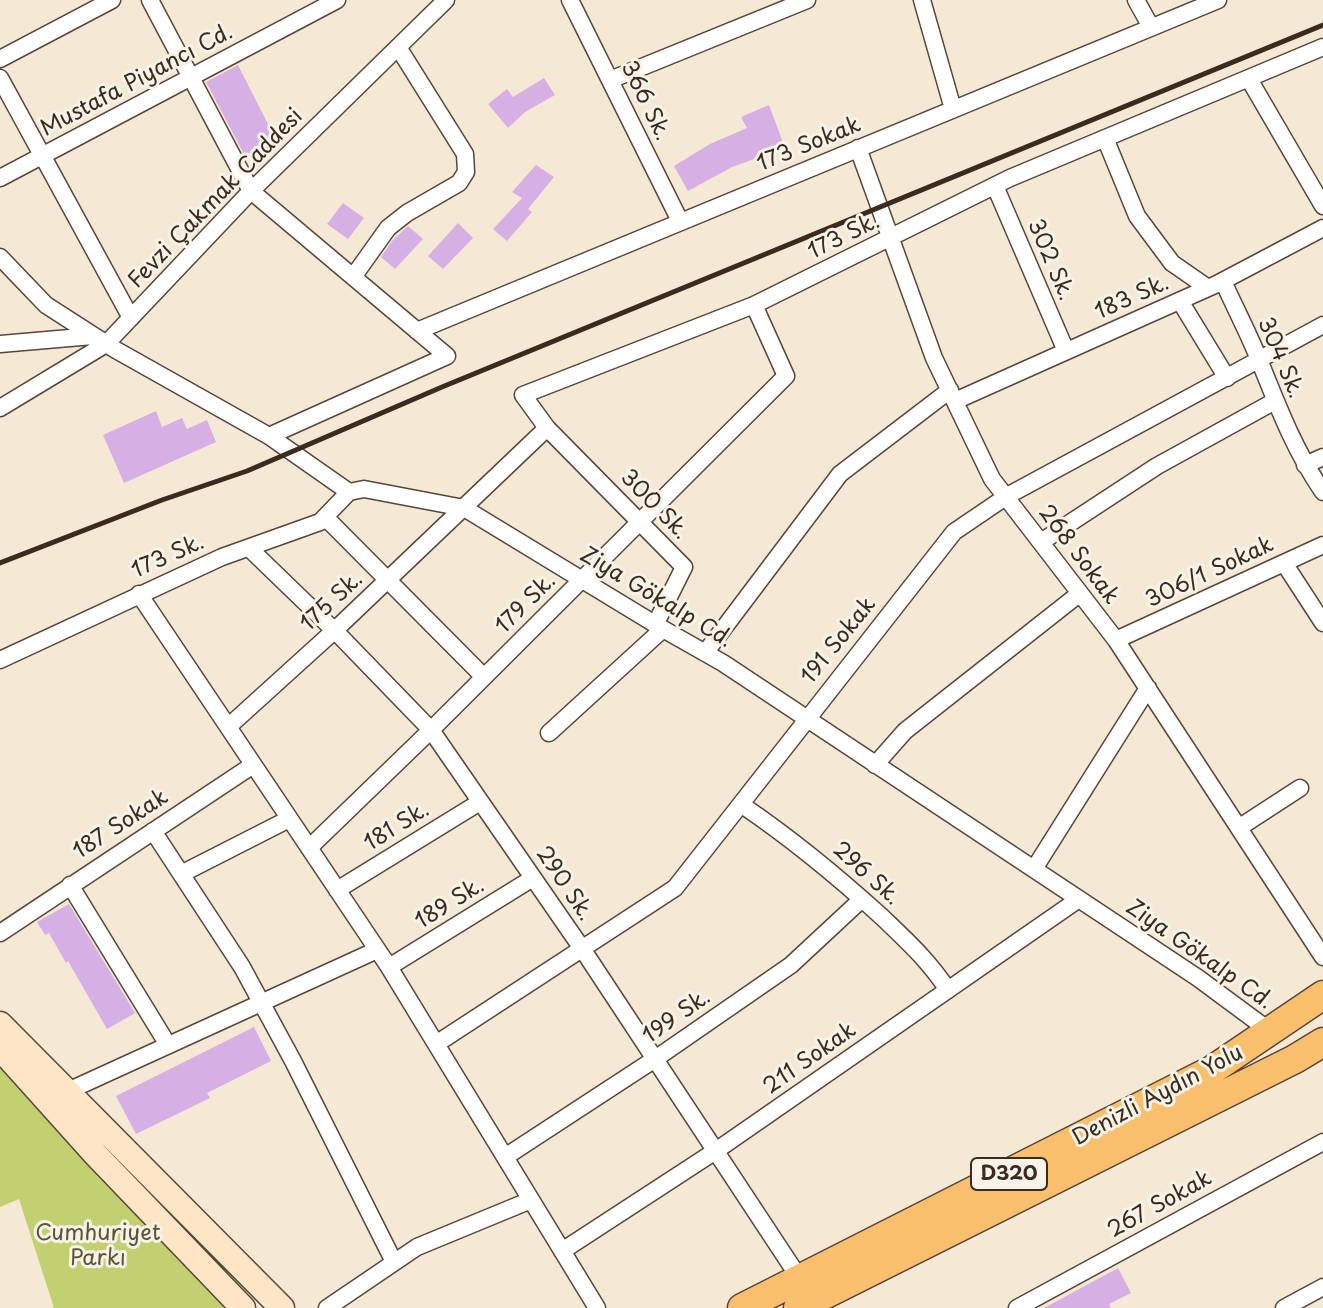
<!DOCTYPE html>
<meta charset="utf-8">
<style>
body{margin:0}
canvas{display:block;background:#f5e8d4}
</style>
<canvas width="1323" height="1308"></canvas>
<script>
const c = document.querySelector('canvas').getContext('2d');
c.lineJoin = 'round';
function fillPath(path, color) {
  c.fillStyle = color;
  c.fill(path, 'evenodd');
}
function strokePath(path, color, width, dash) {
  c.strokeStyle = color;
  c.lineWidth = width;
  c.lineCap = dash ? 'butt' : 'round';
  c.setLineDash(dash || []);
  c.stroke(path);
}
function write(font, color, halo, rows, align = 'center') {
  c.font = font + ' "Playpen Sans",sans-serif';
  c.lineWidth = 6;
  c.setLineDash([]);
  c.textBaseline = 'middle';
  c.strokeStyle = halo;
  c.fillStyle = color;
  for (const [text, x, y, turn = 0] of rows) {
    c.save();
    c.translate(x, y);
    c.rotate((+turn || 0) * Math.PI / 180);
    c.textAlign = isNaN(turn) ? turn : align;
    if (halo) c.strokeText(text, 0, 0);
    c.fillText(text, 0, 0);
    c.restore();
  }
}
fillPath(new Path2D(`
 M 0,1051 L 243,1308 L 54,1308 L 19,1199 L 0,1207 Z`), '#c2d072');
fillPath(new Path2D(`
 M 238,65 L 276,140 L 245,156 L 206,82 Z
 M 544,78 L 555,95 L 525,112 L 508,128 L 488,104 L 507,89 L 513,97 Z
 M 769,105 L 785,148 L 732,167 L 688,191 L 674,166 L 710,144 L 747,128 L 741,117 Z
 M 536,165 L 554,177 L 528,209 L 532,212 L 507,241 L 493,229 L 522,198 L 512,192 Z
 M 343,203 L 364,218 L 348,239 L 327,224 Z
 M 458,223 L 473,238 L 443,269 L 428,256 Z
 M 408,226 L 423,239 L 395,269 L 381,257 L 392,241 Z
 M 156,411 L 162,427 L 182,418 L 187,429 L 207,420 L 216,442 L 124,483 L 103,435 Z
 M 69,904 L 135,1013 L 107,1029 L 68,961 L 66,963 L 49,933 L 45,935 L 37,922 Z
 M 254,1027 L 271,1061 L 207,1093 L 210,1098 L 136,1134 L 116,1096 Z
 M 1118,1268 L 1131,1293 L 1109,1304 L 1111,1308 L 1044,1308 Z`), '#d6b0e5');
const minor = new Path2D(`
 M 150,0 L 251,191 L 447,356 L 269,436
 M 570,0 L 680,221
 M 922,0 L 953,109
 M 1136,0 L 1151,27
 M 0,59 L 112,0
 M 0,78 L 131,318
 M 1249,79 L 1323,206
 M 610,80 L 807,0
 M 1105,138 L 1137,216 L 1172,263 L 1208,288
 M 858,148 L 934,358 L 992,479 L 1116,640 L 1323,957
 M 0,178 L 337,0
 M 995,186 L 1066,351
 M 0,257 L 46,305 L 116,350 L 269,436 L 349,492 L 364,489 L 464,508 L 663,629 L 723,663 L 1198,978 L 1271,1032
 M 353,277 L 388,228 L 407,213 L 459,183 L 466,172 L 465,154 L 398,47
 M 1223,281 C 1235,308 1249,334 1260,362 C 1278,407 1295,451 1323,492
 M 1180,301 L 1227,378
 M 417,331 L 1218,0
 M 0,344 L 93,336
 M 955,401 L 1217,284 L 1323,228
 M 0,408 L 106,344 L 251,191 L 446,0
 M 547,428 L 684,567 L 655,625
 M 1305,465 L 1323,457
 M 325,517 L 484,677
 M 1041,542 L 1157,466 L 1275,401
 M 249,548 L 340,636 L 431,730 L 583,950 L 800,1279
 M 1284,563 L 1323,623
 M 139,594 L 389,967 L 597,1308
 M 1116,640 L 1323,545
 M 705,653 L 840,474 L 950,390
 M 0,660 L 222,557 L 320,522 L 349,492
 M 228,727 L 335,630 L 547,428 L 523,395 L 754,305 L 1010,178 L 1323,47
 M 549,733 L 663,629
 M 875,765 L 905,731 L 1079,594
 M 742,805 C 792,839 837,876 882,917 C 908,942 928,960 948,990
 M 1240,827 L 1300,788
 M 153,831 L 242,967 L 293,1061 L 394,1262
 M 309,848 L 431,730 L 786,376 L 754,305
 M 1034,869 L 1148,688
 M 181,874 L 289,819
 M 70,885 L 168,1045
 M 337,890 L 480,802
 M 0,933 L 253,765
 M 389,967 L 533,878
 M 436,1044 L 675,888 L 954,532 L 1007,496 L 1323,325
 M 68,1091 L 377,950
 M 505,1157 L 655,1059 L 791,965 L 862,899
 M 562,1251 L 717,1150 L 1079,899
 M 327,1308 L 417,1247 L 531,1200
 M 1017,1308 L 1323,1142
 M 1284,1308 L 1323,1287`);
const secondary = new Path2D(`
 M 0,1024 L 282,1308
 M 0,1048 L 96,1155 L 243,1308`);
const trunk = new Path2D(`
 M 742,1308 L 1212,1070 L 1323,995
 M 798,1308 L 1295,1059 L 1323,1042`);
strokePath(minor, '#574639', 19);
strokePath(secondary, '#574639', 27);
strokePath(trunk, '#574639', 31);
strokePath(minor, '#fff', 16);
strokePath(secondary, '#fde5c5', 24);
strokePath(trunk, '#f9bf6d', 28);
strokePath(new Path2D(`
 M 0,563 L 162,500 L 247,471 L 442,387 L 1323,25`), '#3b2a1e', 5);
for (const [x, y, w] of [
 [1009,1174,76]
]) {
  const box = new Path2D();
  box.roundRect(x - w / 2, y - 16, w, 32, 6);
  c.fillStyle = '#f7f3e8';
  c.fill(box);
  strokePath(box, '#3b2a1e', 2);
}
write('bold 20px', '#3b2a1e', null, [
 ["D320",1009,1174]
]);
write('22px', '#3b2a1e', '#f7f3e8', [
 ["Mustafa Piyancı Cd.",137,81,-28],
 ["366 Sk.",645,101,64],
 ["173 Sokak",809,145,-22],
 ["Fevzi Çakmak Caddesi",216,199,-46],
 ["173 Sk.",844,237,-26],
 ["302 Sk.",1050,260,67],
 ["183 Sk.",1132,298,-24],
 ["304 Sk.",1280,358,67],
 ["300 Sk.",654,505,46],
 ["268 Sokak",1078,555,53],
 ["173 Sk.",168,557,-24],
 ["306/1 Sokak",1210,573,-25],
 ["Ziya Gökalp Cd.",656,598,31],
 ["175 Sk.",332,602,-43],
 ["179 Sk.",526,604,-45],
 ["191 Sokak",839,641,-51],
 ["187 Sokak",121,825,-33],
 ["181 Sk.",397,827,-32],
 ["296 Sk.",866,874,42],
 ["290 Sk.",564,884,56],
 ["189 Sk.",450,904,-32],
 ["Ziya Gökalp Cd.",1199,955,35],
 ["199 Sk.",677,1017,-35],
 ["211 Sokak",810,1059,-35],
 ["Denizli Aydın Yolu",1158,1096,-28],
 ["267 Sokak",1160,1205,-29]
]);
write('22px', '#5d5433', '#f7f3e8', [
 ["Cumhuriyet",98,1234],
 ["Parkı",98,1259]
]);
</script>
